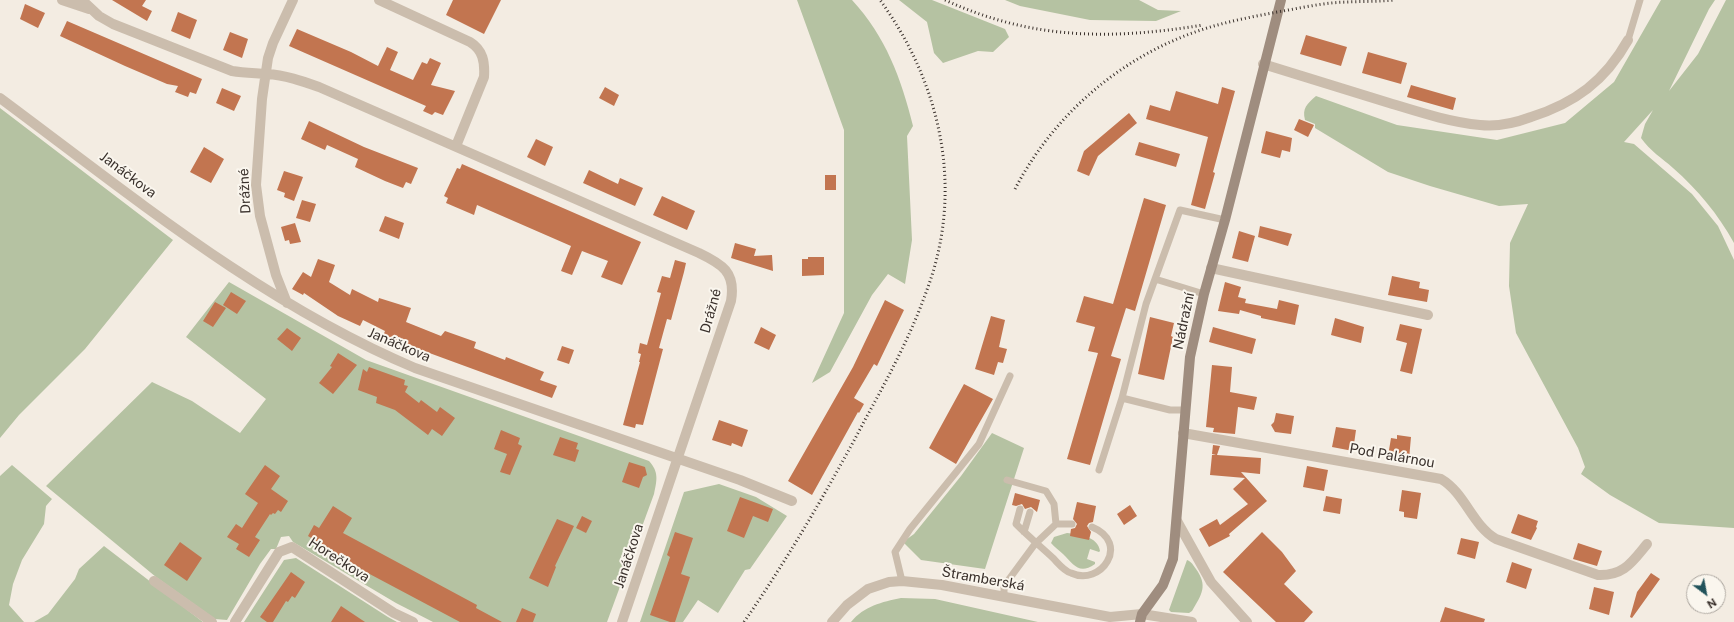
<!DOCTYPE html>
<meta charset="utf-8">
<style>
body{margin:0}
#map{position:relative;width:1734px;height:622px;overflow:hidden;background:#f3ece2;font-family:"Public Sans",sans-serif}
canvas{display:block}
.north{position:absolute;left:1686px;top:574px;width:40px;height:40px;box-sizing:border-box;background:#faf6ee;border:1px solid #ada7a0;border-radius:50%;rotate:148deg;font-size:11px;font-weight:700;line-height:16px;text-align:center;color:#3a312c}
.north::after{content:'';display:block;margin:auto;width:14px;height:18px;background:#22535b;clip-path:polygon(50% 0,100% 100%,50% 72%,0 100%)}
</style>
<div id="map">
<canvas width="1734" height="622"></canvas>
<div class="north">N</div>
</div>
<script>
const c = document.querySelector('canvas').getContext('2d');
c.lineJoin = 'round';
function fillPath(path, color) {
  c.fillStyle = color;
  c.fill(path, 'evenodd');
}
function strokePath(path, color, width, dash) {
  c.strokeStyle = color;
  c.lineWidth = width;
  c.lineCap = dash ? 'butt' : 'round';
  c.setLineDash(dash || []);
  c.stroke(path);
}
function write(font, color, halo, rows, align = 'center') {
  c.font = font + ' "Public Sans",sans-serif';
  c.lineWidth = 4;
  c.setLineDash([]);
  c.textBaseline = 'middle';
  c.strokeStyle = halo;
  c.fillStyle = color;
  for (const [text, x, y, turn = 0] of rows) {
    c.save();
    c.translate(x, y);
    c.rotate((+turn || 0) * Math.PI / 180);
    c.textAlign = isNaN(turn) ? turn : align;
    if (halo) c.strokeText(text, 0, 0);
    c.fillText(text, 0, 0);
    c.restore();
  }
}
fillPath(new Path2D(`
 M 797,0 L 852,0 C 886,37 901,78 913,126 L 907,136 L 912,240 L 905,284 L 888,274 L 872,295 L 830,372 L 812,383 L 844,313 L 844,130 Z
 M 899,0 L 932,0 L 1005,29 L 1009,37 L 993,52 L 978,51 L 943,63 L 934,53 L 927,22 Z
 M 1005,0 L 1139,0 L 1158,10 L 1181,11 L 1156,21 L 1090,20 L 1020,6 Z
 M 1661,0 L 1715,0 L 1709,9 L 1669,91 L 1698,54 L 1726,0 L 1734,0 L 1734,243 C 1718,214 1698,190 1673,168 C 1662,158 1650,151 1641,138 L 1645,124 L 1653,110 L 1624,142 L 1634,144 L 1692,194 L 1718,226 L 1734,260 L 1734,528 L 1659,523 L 1610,495 L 1581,474 L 1585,467 L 1578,448 L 1516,333 L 1509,286 L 1510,243 L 1528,204 L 1499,206 L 1430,186 L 1388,172 L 1315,128 L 1315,124 L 1305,120 C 1302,108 1307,104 1316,96 L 1397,125 L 1497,140 L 1565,123 L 1614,82 Z
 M 0,108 L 173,240 L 85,349 L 19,415 L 0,438 Z
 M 229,282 L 366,360 L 649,461 C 659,472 657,480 654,494 L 607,622 L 433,622 L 396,603 L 293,542 L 289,536 L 281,537 L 276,549 L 271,549 L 260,564 L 227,620 L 215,619 L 156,577 L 46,486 L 152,382 L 192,401 L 240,433 L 266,399 L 186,337 Z
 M 992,433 L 1024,448 L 985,569 L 921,560 L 903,542 L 914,534 L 961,476 Z
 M 12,465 L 52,499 L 46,506 L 44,524 L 22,560 L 13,584 L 9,605 L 24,622 L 0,622 L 0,476 Z
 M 719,484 L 756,497 L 787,516 L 750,569 L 745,570 L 718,613 L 698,600 L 683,622 L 640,622 L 684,492 Z
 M 1067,533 C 1079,535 1098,536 1100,551 L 1099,552 L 1090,549 L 1087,559 L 1095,562 L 1095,564 C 1079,575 1074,565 1063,554 C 1059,550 1054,547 1051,543 L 1054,537 Z
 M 104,546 L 203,622 L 34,622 L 48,614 L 75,579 L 79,569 Z
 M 296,558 L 388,617 L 397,622 L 244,622 L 284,560 Z
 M 1187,560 C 1192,562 1193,565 1196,569 C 1208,586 1202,594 1192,611 L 1189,613 L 1171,612 L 1169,610 Z
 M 901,598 L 935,599 L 1038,622 L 851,622 C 864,606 882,602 901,598 Z`), '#b5c2a2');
fillPath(new Path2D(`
 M 112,0 L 146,0 L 142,6 L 152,11 L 147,21 Z
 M 453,0 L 501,0 L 484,34 L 446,15 Z
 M 25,4 L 45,13 L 38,28 L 20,19 Z
 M 178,12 L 197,20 L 190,39 L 171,31 Z
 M 67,21 L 202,79 L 196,94 L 190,92 L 188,97 L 175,92 L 178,86 L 167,84 L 125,66 L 60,36 Z
 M 297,29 L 351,52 L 378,66 L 387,47 L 398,52 L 390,70 L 413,80 L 422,62 L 427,64 L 430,58 L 441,63 L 431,85 L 455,91 L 443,115 L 435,112 L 432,115 L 423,111 L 426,106 L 289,46 Z
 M 230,32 L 248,39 L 242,58 L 223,50 Z
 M 1306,35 L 1347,47 L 1341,66 L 1300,54 Z
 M 1368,52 L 1407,63 L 1401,84 L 1362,73 Z
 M 1411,85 L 1456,98 L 1453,110 L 1407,97 Z
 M 605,87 L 619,95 L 614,106 L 599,98 Z
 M 1222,87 L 1235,91 L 1213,172 L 1215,173 L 1205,209 L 1191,205 L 1208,137 L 1146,119 L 1150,105 L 1170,111 L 1176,91 L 1218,104 Z
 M 222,88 L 241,96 L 234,111 L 216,103 Z
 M 1129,113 L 1137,123 L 1098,156 L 1089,176 L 1077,171 L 1084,151 Z
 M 1299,119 L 1314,125 L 1308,137 L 1294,130 Z
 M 309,121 L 364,147 L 418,168 L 411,184 L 406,182 L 403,188 L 385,181 L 355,167 L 358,159 L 327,145 L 325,150 L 301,139 Z
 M 1266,131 L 1292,138 L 1290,152 L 1282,150 L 1280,158 L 1261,153 Z
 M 536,139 L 553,147 L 545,166 L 527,157 Z
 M 1139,142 L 1180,154 L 1176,167 L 1135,155 Z
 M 204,147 L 224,159 L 211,183 L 190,172 Z
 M 462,164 L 641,242 L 622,285 L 601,277 L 608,261 L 582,251 L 572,275 L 561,271 L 571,246 L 477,205 L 474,215 L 446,203 L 448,198 L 444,196 L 457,168 L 460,169 Z
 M 589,170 L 618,184 L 620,178 L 643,188 L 635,206 L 583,183 Z
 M 284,171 L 303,177 L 294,201 L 284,197 L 285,193 L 277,190 Z
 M 825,175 L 836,175 L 836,190 L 825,190 Z
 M 662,196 L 695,211 L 687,230 L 653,215 Z
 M 1144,198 L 1166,205 L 1135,311 L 1126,308 L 1111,356 L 1121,359 L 1090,465 L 1067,459 L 1098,353 L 1088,351 L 1095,327 L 1076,322 L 1084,296 L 1113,304 Z
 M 302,200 L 316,204 L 310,222 L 296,218 Z
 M 385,216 L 404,223 L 399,239 L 379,231 Z
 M 295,223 L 301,242 L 290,244 L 289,240 L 285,241 L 281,227 Z
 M 1260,226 L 1292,234 L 1288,246 L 1258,237 Z
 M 1239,231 L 1255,236 L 1248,262 L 1232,258 Z
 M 735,243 L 756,249 L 754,256 L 772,255 L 773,271 L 731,258 Z
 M 808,257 L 824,257 L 824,275 L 802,276 L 802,259 L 808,259 Z
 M 318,259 L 335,265 L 329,282 L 350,295 L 352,289 L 378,302 L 379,298 L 411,308 L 406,322 L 441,336 L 445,331 L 476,342 L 474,348 L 505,360 L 506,357 L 544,372 L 540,380 L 557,386 L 552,398 L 383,336 L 385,331 L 363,320 L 360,326 L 338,316 L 304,293 L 303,295 L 292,289 L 303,272 L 311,277 Z
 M 675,260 L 686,263 L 684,272 L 671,320 L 667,319 L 659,348 L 663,349 L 643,425 L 636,424 L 635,428 L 623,425 L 640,362 L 639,362 L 641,354 L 638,353 L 640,343 L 647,345 L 661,293 L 657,292 L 662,276 L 670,278 Z
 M 1392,276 L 1420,282 L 1419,288 L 1429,290 L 1427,302 L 1388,295 Z
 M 1225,282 L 1241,287 L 1238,297 L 1246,299 L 1245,303 L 1277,309 L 1279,300 L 1299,305 L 1295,325 L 1261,318 L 1261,316 L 1240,310 L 1239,314 L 1218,311 Z
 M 231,292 L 246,301 L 237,314 L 223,305 Z
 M 885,300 L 904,310 L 877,366 L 874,364 L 854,398 L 864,404 L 859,413 L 858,412 L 812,495 L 788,481 L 853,367 Z
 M 215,302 L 226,308 L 213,327 L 203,321 Z
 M 991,316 L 1005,320 L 999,347 L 1007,349 L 1003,363 L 998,362 L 994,375 L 975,369 Z
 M 1150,317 L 1174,323 L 1171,336 L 1173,337 L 1164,380 L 1138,374 Z
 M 1335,318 L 1364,327 L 1361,343 L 1331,335 Z
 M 1400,324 L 1422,329 L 1412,374 L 1400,371 L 1407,343 L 1396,340 Z
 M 761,327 L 776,335 L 769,350 L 754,343 Z
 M 1213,327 L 1256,339 L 1252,354 L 1209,342 Z
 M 287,328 L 301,338 L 292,351 L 277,339 Z
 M 562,346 L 574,350 L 569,364 L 557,360 Z
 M 338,353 L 357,365 L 333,394 L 319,383 L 332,367 L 330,366 Z
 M 1212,365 L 1232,367 L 1230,392 L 1257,397 L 1254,410 L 1238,407 L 1235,434 L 1213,432 L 1214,428 L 1206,427 Z
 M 369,367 L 405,380 L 404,385 L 408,386 L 405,392 L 419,403 L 421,400 L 437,412 L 440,407 L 455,418 L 442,436 L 432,429 L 428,435 L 395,410 L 376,403 L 377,397 L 358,390 L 363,369 L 367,372 Z
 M 964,384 L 993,399 L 956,464 L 929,448 Z
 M 1276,413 L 1294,416 L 1291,434 L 1275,432 L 1271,425 L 1274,422 Z
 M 719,420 L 748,430 L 742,447 L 732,443 L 731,446 L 712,440 Z
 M 1336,427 L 1356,430 L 1353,451 L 1332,447 Z
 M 501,430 L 520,438 L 518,444 L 522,446 L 510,475 L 500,472 L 507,454 L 494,449 Z
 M 1397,435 L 1411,437 L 1409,459 L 1388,456 L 1391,438 L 1397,439 Z
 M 560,437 L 578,443 L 576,449 L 579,450 L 575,462 L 553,455 Z
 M 1213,445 L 1220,446 L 1217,455 L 1261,458 L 1260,474 L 1241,472 L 1267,501 L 1229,534 L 1230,536 L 1209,547 L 1199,529 L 1217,519 L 1220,525 L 1248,504 L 1233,489 L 1245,478 L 1210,475 L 1212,455 L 1216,455 L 1212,454 Z
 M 629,462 L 645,467 L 647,475 L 643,477 L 639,488 L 622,482 Z
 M 265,465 L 280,476 L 271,489 L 288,501 L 281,512 L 278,510 L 275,514 L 273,513 L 271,515 L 270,514 L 255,537 L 260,540 L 249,557 L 236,549 L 239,544 L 227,537 L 236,524 L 242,528 L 258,503 L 245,494 Z
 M 1307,466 L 1328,470 L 1324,491 L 1303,487 Z
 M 1402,490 L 1421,493 L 1417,519 L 1404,517 L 1404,512 L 1399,511 Z
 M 1015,493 L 1040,500 L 1037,512 L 1031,507 L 1025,509 L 1022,504 L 1016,506 L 1012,505 Z
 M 1326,496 L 1342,499 L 1340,514 L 1323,511 Z
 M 740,497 L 773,509 L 768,522 L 753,516 L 744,538 L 727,531 Z
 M 1077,502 L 1096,506 L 1093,522 L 1089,523 L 1087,526 L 1091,532 L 1089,540 L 1070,536 L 1071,529 L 1075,528 L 1077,524 L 1073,519 Z
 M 1130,505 L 1137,516 L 1124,525 L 1117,514 Z
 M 333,506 L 352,518 L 343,533 L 477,605 L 476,608 L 502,622 L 460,622 L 364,571 L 308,536 L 314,525 L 319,528 Z
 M 1518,514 L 1538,521 L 1536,527 L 1537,528 L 1531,540 L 1511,533 Z
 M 582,516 L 592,521 L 586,533 L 576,528 Z
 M 557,519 L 574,526 L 555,566 L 556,567 L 548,587 L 529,578 Z
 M 675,532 L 693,538 L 681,574 L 690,577 L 675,622 L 670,622 L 650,615 L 670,557 L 667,555 Z
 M 1262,532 L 1282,552 L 1296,571 L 1284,584 L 1313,612 L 1304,622 L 1276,622 L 1223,572 Z
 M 1461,538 L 1479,542 L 1475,559 L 1457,554 Z
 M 180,542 L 202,558 L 187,581 L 164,565 Z
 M 1578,543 L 1602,551 L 1597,566 L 1573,559 Z
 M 1512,562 L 1532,569 L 1526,589 L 1506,582 Z
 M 291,572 L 305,582 L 295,598 L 292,596 L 288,602 L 286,601 L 273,622 L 267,622 L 260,617 Z
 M 1651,573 L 1660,579 L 1632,618 L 1630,617 L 1637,592 Z
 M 1594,587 L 1614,592 L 1609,615 L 1589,609 Z
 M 341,606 L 365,622 L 331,622 Z
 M 1445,607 L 1485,619 L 1484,622 L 1440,622 Z
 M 522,608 L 536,614 L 533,622 L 516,622 Z`), '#c27550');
strokePath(new Path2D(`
 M 1628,40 L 1640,0
 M 1155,279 L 1204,294
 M 1122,398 L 1146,304 L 1180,210 L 1225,220
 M 1099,470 L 1122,398 L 1170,410 L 1184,410
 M 1007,480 L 1046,491 L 1054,504 L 1056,524
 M 1020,509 L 1016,524 C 1028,536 1040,546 1053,558 C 1058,563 1064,571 1071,573 C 1101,587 1131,543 1092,527
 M 1024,532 L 1030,512
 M 902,581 L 895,552 L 910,529 L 979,444 L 1010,376
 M 1004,596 L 1004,586 L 1035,544 L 1056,524 L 1072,524`), '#cbbdad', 7);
strokePath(new Path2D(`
 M 62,0 L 89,9
 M 82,0 L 99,16 L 113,24 L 232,71 C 244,73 255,73 267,74 C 285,75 302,81 319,87 L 699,253 C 722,264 736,272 731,301 L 622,622
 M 379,0 L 470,42 C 483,50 485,62 484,77 L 456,146
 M 1263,64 C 1304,77 1345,89 1386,102 C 1416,111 1448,122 1480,125 C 1497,127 1515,123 1531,117 C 1575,103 1605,81 1628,40
 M 0,98 C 132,196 263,304 415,368 L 740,480 L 792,501
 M 1211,268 L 1428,315
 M 287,303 L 276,275 L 260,216 L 256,185 L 262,99 L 268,58 L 273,43 L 293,0
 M 1183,433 L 1441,479 C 1465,493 1472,525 1496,539 L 1598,575 C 1624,576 1632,562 1647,544
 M 1177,521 L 1211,582 L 1247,622
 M 154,581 L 212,622
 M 235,622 L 279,552 L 292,547 L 394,613 L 413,622
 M 832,622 L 847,605 L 868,589 L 889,582 L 902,581 L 942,585 L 1110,617 L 1142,614 L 1192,622`), '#cbbdad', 10);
strokePath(new Path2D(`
 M 1140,622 L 1142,614 L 1163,585 L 1173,559 L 1190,357 L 1204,294 L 1225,220 L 1281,0`), '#9f8d7f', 10);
strokePath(new Path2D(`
 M 945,0 C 1032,40 1111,40 1203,25
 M 1015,189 C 1053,116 1119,58 1198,31 C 1224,22 1251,17 1277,12 C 1295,9 1313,5 1331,3 C 1352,1 1374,2 1395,0
 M 744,622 C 789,557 829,488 866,418 C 889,376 912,333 928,287 C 964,188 941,84 880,0`), '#3a312c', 3, [1, 3]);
write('14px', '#3a312c', '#faf6ee', [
 ["Janáčkova",128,175,37],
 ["Drážné",245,191,-93],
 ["Drážné",711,311,-75],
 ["Nádražní",1184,321,-78],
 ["Janáčkova",399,345,23],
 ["Pod Palárnou",1392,456,10],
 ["Janáčkova",629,556,-72],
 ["Horečkova",339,560,33],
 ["Štramberská",983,579,10]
]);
</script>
